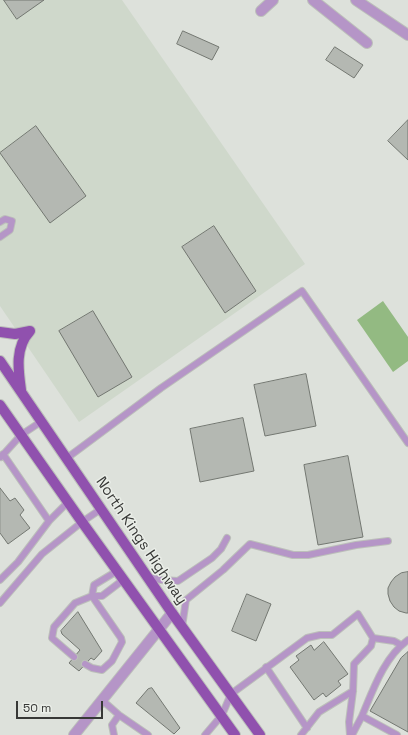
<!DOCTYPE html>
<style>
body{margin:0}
#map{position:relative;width:408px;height:735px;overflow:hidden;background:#dde1db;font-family:"Space Grotesk",sans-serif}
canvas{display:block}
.scale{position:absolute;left:16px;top:701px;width:87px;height:18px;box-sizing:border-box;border:2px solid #373836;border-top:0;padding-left:5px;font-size:12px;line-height:14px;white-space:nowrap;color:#373836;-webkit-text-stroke:3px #eaeee8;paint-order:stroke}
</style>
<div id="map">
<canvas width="408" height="735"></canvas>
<div class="scale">50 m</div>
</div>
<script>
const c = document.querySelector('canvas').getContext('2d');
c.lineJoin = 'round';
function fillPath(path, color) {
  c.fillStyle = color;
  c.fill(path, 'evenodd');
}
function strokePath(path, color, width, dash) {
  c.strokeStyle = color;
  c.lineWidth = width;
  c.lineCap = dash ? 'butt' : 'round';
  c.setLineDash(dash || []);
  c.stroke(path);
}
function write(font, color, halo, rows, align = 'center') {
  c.font = font + ' "Space Grotesk",sans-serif';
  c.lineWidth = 3;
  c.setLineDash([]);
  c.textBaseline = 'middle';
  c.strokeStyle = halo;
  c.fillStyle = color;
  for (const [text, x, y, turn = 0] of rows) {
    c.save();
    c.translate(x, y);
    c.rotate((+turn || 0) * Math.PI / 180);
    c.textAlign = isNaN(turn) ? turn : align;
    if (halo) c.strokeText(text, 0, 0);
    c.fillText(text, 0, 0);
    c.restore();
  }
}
fillPath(new Path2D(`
 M 0,0 L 122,0 L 305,264 L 79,422 L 0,306 Z`), '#cfd8cb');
fillPath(new Path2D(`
 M 383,301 L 408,337 L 408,361 L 393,372 L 357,320 Z`), '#93ba82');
const building = new Path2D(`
 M 4,0 L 44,0 L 17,19 Z
 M 183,31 L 219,47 L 212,60 L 177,44 Z
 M 335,47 L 363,65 L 354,78 L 326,60 Z
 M 408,120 L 408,160 L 388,141 Z
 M 36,126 L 86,196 L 50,223 L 0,153 Z
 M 214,226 L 256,291 L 225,313 L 182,247 Z
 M 93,311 L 132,377 L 98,397 L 59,331 Z
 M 306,374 L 316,426 L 265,436 L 254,385 Z
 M 243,418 L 254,471 L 200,482 L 190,429 Z
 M 348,456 L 363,537 L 318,545 L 304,465 Z
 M 0,488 L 10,501 L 15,498 L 24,510 L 20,515 L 30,528 L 8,544 L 0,533 Z
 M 408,572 L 408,613 L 406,613 L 399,611 L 394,607 L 390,601 L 388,594 L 388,588 L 391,582 L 395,577 L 401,573 Z
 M 247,594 L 271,604 L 256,641 L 232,631 Z
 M 78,612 L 102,651 L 94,660 L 91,658 L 79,671 L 69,663 L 80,650 L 62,634 L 61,631 Z
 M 324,642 L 348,674 L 338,681 L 341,685 L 326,697 L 323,693 L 314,700 L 290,667 L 299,660 L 296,656 L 311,645 L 314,650 Z
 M 408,652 L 408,732 L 370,711 L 401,658 Z
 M 152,688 L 180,728 L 174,734 L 136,703 L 148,689 Z`);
fillPath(building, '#b4b8b2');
strokePath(building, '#737771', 1);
const lane = new Path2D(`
 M 0,222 L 5,219 L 12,221 L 10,230 L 0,237
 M 3,454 L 49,521
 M 1,457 L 21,435 L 42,421
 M 67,458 L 161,388 L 302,291 L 408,443
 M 148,577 L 161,580 L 178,581 L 212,558 L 221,549 L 227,538
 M 0,580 L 18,562 L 49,521 L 68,502
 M 0,603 L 42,554 L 82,522 L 101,509
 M 182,627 L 186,600 L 223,570 L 250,544 L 293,555 L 308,555 L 356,545 L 388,541
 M 74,657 L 52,638 L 54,627 L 75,603 L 92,596 L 102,596 L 123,580
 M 85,664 L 92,668 L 102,670 L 112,661 L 122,642 L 121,638 L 92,596 L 94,585 L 117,571
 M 266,667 L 307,728
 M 102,700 L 119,715 L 148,735
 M 362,716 C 373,690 384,657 408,640
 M 114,735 L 112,725 L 119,715
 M 205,735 L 222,715 L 231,694 L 307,638 L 320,635 L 332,635 L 358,614 L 373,638
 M 301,735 L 319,712 L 353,691
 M 350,735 L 349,722 L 353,691 L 354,664 L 371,646 L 373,638 L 394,641 L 401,645
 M 352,735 L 362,716 L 397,735`);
const street = new Path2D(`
 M 313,0 L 367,43
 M 356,0 L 408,35
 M 261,11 L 273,0
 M 74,735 L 172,613`);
const primary = new Path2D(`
 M 0,332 L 15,334 L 30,331
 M 0,361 L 172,613 L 260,735
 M 21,390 C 18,369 15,347 30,331
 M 0,405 L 82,522 L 235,735`);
strokePath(lane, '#bcbfba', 8);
strokePath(street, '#bcbfba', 12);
strokePath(primary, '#bcbfba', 12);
strokePath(lane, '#b595c7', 6);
strokePath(street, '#b595c7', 10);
strokePath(primary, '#9051ae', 10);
write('15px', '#373836', '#eaeee8', [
 ["North Kings Highway",141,541,56]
]);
</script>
